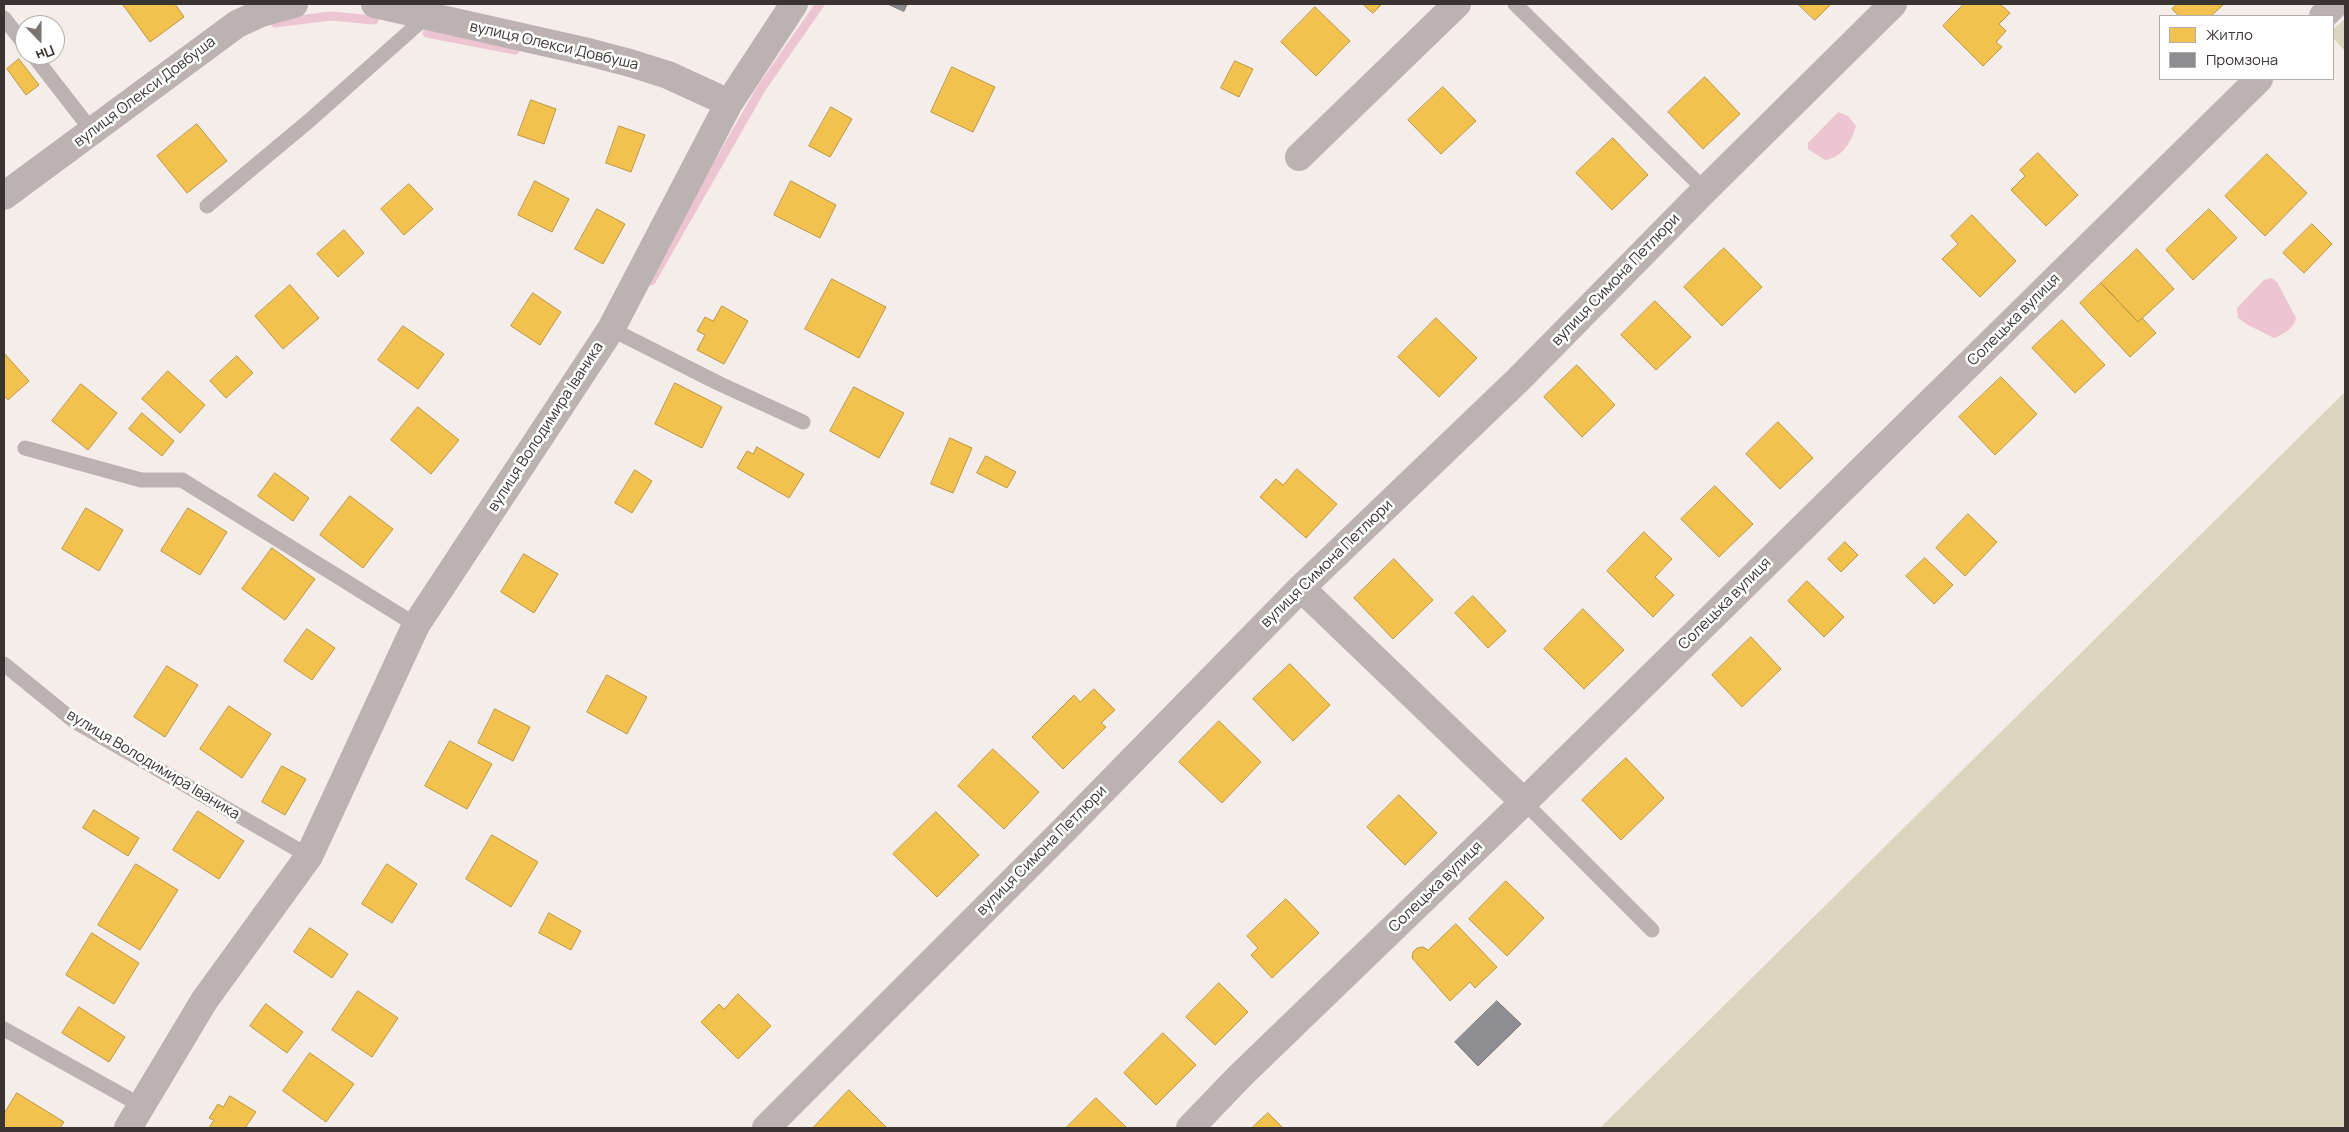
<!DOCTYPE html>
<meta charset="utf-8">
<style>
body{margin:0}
#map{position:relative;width:2349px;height:1132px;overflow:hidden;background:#f5edea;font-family:Manrope,sans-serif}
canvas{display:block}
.frame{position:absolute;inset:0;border:5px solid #393432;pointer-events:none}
.legend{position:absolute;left:2159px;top:15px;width:175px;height:65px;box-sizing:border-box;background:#fff;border:1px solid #b0aead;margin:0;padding:6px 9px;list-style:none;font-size:15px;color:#393432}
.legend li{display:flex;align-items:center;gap:10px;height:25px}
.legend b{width:25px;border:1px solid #b0aead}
.north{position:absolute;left:15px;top:15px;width:50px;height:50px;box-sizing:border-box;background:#fff;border:1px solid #b0aead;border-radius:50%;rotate:158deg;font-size:14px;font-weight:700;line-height:20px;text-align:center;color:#393432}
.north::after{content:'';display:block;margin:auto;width:18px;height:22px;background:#7b7572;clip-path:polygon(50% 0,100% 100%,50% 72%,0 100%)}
</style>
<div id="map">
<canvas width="2349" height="1132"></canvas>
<div class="frame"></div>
<ul class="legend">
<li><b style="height:14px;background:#f2c14e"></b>Житло</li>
<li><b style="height:14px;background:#8d8d92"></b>Промзона</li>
</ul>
<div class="north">Пн</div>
</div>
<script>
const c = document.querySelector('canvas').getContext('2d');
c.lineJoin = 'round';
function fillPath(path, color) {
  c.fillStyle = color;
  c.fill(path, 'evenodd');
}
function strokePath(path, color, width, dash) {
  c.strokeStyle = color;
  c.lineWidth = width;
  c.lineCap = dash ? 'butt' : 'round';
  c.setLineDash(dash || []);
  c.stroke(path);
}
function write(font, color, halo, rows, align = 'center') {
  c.font = font + ' Manrope,sans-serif';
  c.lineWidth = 5;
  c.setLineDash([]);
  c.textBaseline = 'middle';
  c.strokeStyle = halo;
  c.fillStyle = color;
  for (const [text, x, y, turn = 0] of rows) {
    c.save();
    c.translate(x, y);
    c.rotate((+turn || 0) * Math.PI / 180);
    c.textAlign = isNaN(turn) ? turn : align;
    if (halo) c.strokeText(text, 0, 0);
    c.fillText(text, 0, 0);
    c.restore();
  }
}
fillPath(new Path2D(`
 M 2345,19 L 2345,51 L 2333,38 L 2333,29 Z
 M 2345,392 L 2345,1128 L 1600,1128 Z`), '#ddd4bd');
fillPath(new Path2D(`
 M 1838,112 L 1848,116 L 1856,126 C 1852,141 1842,158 1825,160 L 1808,149 L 1808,143 Z
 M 2272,278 L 2277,282 L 2296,318 C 2294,329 2283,334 2274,338 L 2248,325 L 2238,318 L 2237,308 L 2264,280 Z`), '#edc4d2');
const homes = new Path2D(`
 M 126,4 L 175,4 L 184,17 L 150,42 L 123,5 Z
 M 1363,4 L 1382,4 L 1373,13 Z
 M 1798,4 L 1831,4 L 1815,20 Z
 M 1964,4 L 2000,4 L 2010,13 L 1999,24 L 2006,31 L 1996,42 L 2002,47 L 1983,66 L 1943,26 Z
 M 2177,4 L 2224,4 L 2211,16 L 2179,16 L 2172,9 Z
 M 1315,7 L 1350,41 L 1316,76 L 1281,42 Z
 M 19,59 L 39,85 L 26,95 L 7,69 Z
 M 1235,61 L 1253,69 L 1239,97 L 1221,88 Z
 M 952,67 L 995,87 L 973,132 L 931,112 Z
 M 1705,77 L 1740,114 L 1703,149 L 1668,112 Z
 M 1443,87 L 1476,121 L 1441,154 L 1408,120 Z
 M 531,100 L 556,109 L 544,144 L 518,135 Z
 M 831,107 L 852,119 L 830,157 L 809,146 Z
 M 197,124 L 227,161 L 187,193 L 157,156 Z
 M 619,126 L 645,135 L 631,172 L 606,163 Z
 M 1613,138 L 1648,175 L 1612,210 L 1576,173 Z
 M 2038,153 L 2078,195 L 2046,226 L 2011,190 L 2025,176 L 2020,170 Z
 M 2267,154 L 2307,193 L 2265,236 L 2225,196 Z
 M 535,181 L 569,199 L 552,232 L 518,215 Z
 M 791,181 L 836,205 L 820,238 L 774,215 Z
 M 409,184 L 433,209 L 404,235 L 381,209 Z
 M 597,209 L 625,224 L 603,264 L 575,249 Z
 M 2209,209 L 2237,238 L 2193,280 L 2166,250 Z
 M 1972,215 L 2016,261 L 1980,297 L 1942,259 L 1958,244 L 1951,236 Z
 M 2312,224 L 2332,244 L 2304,273 L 2283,253 Z
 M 344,230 L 364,253 L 338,277 L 317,254 Z
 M 1724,248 L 1762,287 L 1722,326 L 1684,287 Z
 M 2137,249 L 2174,289 L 2138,322 L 2101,283 Z
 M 832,279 L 886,307 L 859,358 L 805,329 Z
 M 2101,283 L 2138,322 L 2142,318 L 2156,333 L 2130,357 L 2080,303 Z
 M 290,285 L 319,318 L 283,349 L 255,316 Z
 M 533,293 L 561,312 L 540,345 L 511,326 Z
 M 1655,301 L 1691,337 L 1656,370 L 1621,335 Z
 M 722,306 L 748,321 L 724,364 L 697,350 L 705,335 L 697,331 L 705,317 L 713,321 Z
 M 1436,318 L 1477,358 L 1439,397 L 1398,357 Z
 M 2062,320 L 2105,365 L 2075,393 L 2032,348 Z
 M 403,326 L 444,354 L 418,389 L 378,360 Z
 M 4,353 L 29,381 L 8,400 L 4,396 Z
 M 237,356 L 253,373 L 226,398 L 210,381 Z
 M 1577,365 L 1615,405 L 1582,437 L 1544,397 Z
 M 168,371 L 205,405 L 180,433 L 142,399 Z
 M 2001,377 L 2037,414 L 1995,455 L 1959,417 Z
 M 675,383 L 722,407 L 702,448 L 655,424 Z
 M 81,384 L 117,413 L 88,450 L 52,421 Z
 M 854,387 L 904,413 L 879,458 L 830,431 Z
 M 418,407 L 459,440 L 431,474 L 391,440 Z
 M 142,413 L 174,441 L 162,456 L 129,429 Z
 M 1778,422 L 1813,458 L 1780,489 L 1746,454 Z
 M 950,438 L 972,448 L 953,493 L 931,484 Z
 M 757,447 L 804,474 L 789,498 L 737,468 L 747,451 L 753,454 Z
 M 986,456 L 1016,472 L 1007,488 L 977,473 Z
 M 1297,469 L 1337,504 L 1306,538 L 1260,497 L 1276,479 L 1283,485 Z
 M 635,470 L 652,481 L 632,513 L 615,503 Z
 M 275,473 L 309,498 L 293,521 L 258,496 Z
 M 1715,486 L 1753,524 L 1719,557 L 1681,519 Z
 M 350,496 L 393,529 L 363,568 L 320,535 Z
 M 86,508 L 123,530 L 99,571 L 62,549 Z
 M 188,508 L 227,532 L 200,575 L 161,551 Z
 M 1968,514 L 1997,542 L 1965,576 L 1936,548 Z
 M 1644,532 L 1672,559 L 1655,577 L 1674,595 L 1653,617 L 1607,571 Z
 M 1845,542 L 1858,555 L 1841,572 L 1828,559 Z
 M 272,548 L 315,579 L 285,620 L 242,589 Z
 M 524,554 L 558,574 L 534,613 L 501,592 Z
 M 1925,558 L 1953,585 L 1934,604 L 1906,576 Z
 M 1394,559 L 1433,600 L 1393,639 L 1354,598 Z
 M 1807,581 L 1844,617 L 1824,637 L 1788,601 Z
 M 1473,596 L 1506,631 L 1488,648 L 1455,613 Z
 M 1583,609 L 1624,650 L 1584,689 L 1544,649 Z
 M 307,629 L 335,648 L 312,680 L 284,661 Z
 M 1751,637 L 1781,669 L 1742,707 L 1712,675 Z
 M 1290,664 L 1330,705 L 1293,741 L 1253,699 Z
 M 167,666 L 198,685 L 165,737 L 134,717 Z
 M 607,675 L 647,697 L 627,734 L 587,712 Z
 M 1094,689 L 1115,710 L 1101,723 L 1106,727 L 1063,769 L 1032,737 L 1074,695 L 1080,702 Z
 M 229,706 L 271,734 L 242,778 L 200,749 Z
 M 495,709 L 530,727 L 513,761 L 478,743 Z
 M 1219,721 L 1261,762 L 1222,803 L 1179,762 Z
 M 450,741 L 492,764 L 467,809 L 425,786 Z
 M 993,749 L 1039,792 L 1004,829 L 958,786 Z
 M 1626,758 L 1664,798 L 1621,840 L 1582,800 Z
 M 282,766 L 306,779 L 285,815 L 262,802 Z
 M 1399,795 L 1437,833 L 1405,865 L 1367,827 Z
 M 94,810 L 139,838 L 128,856 L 83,828 Z
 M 198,811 L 244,841 L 219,879 L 173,850 Z
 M 936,812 L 979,855 L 937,897 L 893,854 Z
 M 492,835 L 538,862 L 511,907 L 466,879 Z
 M 136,864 L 178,890 L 140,950 L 98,925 Z
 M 387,864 L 417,884 L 392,923 L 362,904 Z
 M 1506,881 L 1544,918 L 1507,956 L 1469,919 Z
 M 1286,899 L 1319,933 L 1272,978 L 1251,955 L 1258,948 L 1247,936 Z
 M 549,913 L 581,931 L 571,950 L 539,933 Z
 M 1456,924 L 1497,967 L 1475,988 L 1470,982 L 1450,1001 L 1412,958 L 1413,952 L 1417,948 L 1423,947 L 1428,950 Z
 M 310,928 L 348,954 L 332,978 L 294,952 Z
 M 92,933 L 139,963 L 114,1004 L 66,975 Z
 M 1219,983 L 1248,1012 L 1215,1045 L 1186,1017 Z
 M 358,991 L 398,1018 L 372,1057 L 332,1030 Z
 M 738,994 L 771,1026 L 738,1059 L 701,1022 L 719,1004 L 724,1009 Z
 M 266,1004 L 303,1032 L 287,1053 L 250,1026 Z
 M 79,1007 L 125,1037 L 109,1062 L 62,1033 Z
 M 1163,1033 L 1196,1065 L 1156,1105 L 1124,1073 Z
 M 310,1053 L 354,1084 L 326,1122 L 283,1091 Z
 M 849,1090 L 887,1128 L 813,1128 Z
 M 17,1093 L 64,1122 L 60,1128 L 4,1128 L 4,1114 Z
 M 230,1096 L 256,1112 L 245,1128 L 209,1128 L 214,1120 L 209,1118 L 218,1104 L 223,1107 Z
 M 1096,1098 L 1127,1128 L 1066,1128 Z
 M 1268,1113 L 1283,1128 L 1252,1128 Z`);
fillPath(homes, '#f2c14e');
strokePath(homes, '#ba9746', 1);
const industry = new Path2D(`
 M 888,4 L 907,4 L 904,11 Z
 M 1497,1001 L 1521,1024 L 1478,1066 L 1455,1042 Z`);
fillPath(industry, '#8d8d92');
strokePath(industry, '#747275', 1);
strokePath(new Path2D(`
 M 275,23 L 330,16 L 374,20
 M 427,33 L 515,50
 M 651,281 L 761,89 L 820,4`), '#edc4d2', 9);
strokePath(new Path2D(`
 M 1515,4 L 1705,190
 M 4,18 L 25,45
 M 33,55 L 92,131
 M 207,206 L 310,120 L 427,16
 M 611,329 L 718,383 L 803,422
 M 25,448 L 141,480 L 182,480 L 416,625
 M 4,664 L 74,721 L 309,856
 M 1524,802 L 1652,930
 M 4,1029 L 140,1105`), '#bcb2b2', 15);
strokePath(new Path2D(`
 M 375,4 L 588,52 L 630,63 L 668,75 L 729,103
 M 2323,16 L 2335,4
 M 1299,157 L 1457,4
 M 4,196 L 237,24 L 261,13 L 294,4
 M 1301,588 L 1524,802
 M 128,1128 L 204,1001 L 309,856 L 416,625 L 611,329 L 729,103 L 794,4
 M 766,1128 L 1065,829 L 1301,588 L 1519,379 L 1705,190 L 1893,4
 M 1190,1128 L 1240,1076 L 1524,802 L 2259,79`), '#bcb2b2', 28);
write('15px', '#393432', '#fff', [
 ["вулиця Олекси Довбуша",554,46,13],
 ["вулиця Олекси Довбуша",145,92,-37],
 ["вулиця Симона Петлюри",1616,280,-46],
 ["Солецька вулиця",2014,320,-45],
 ["вулиця Володимира Іваника",546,427,-57],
 ["вулиця Симона Петлюри",1327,564,-44],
 ["Солецька вулиця",1725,604,-45],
 ["вулиця Володимира Іваника",153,765,31],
 ["вулиця Симона Петлюри",1042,851,-45],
 ["Солецька вулиця",1436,887,-44]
]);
</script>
